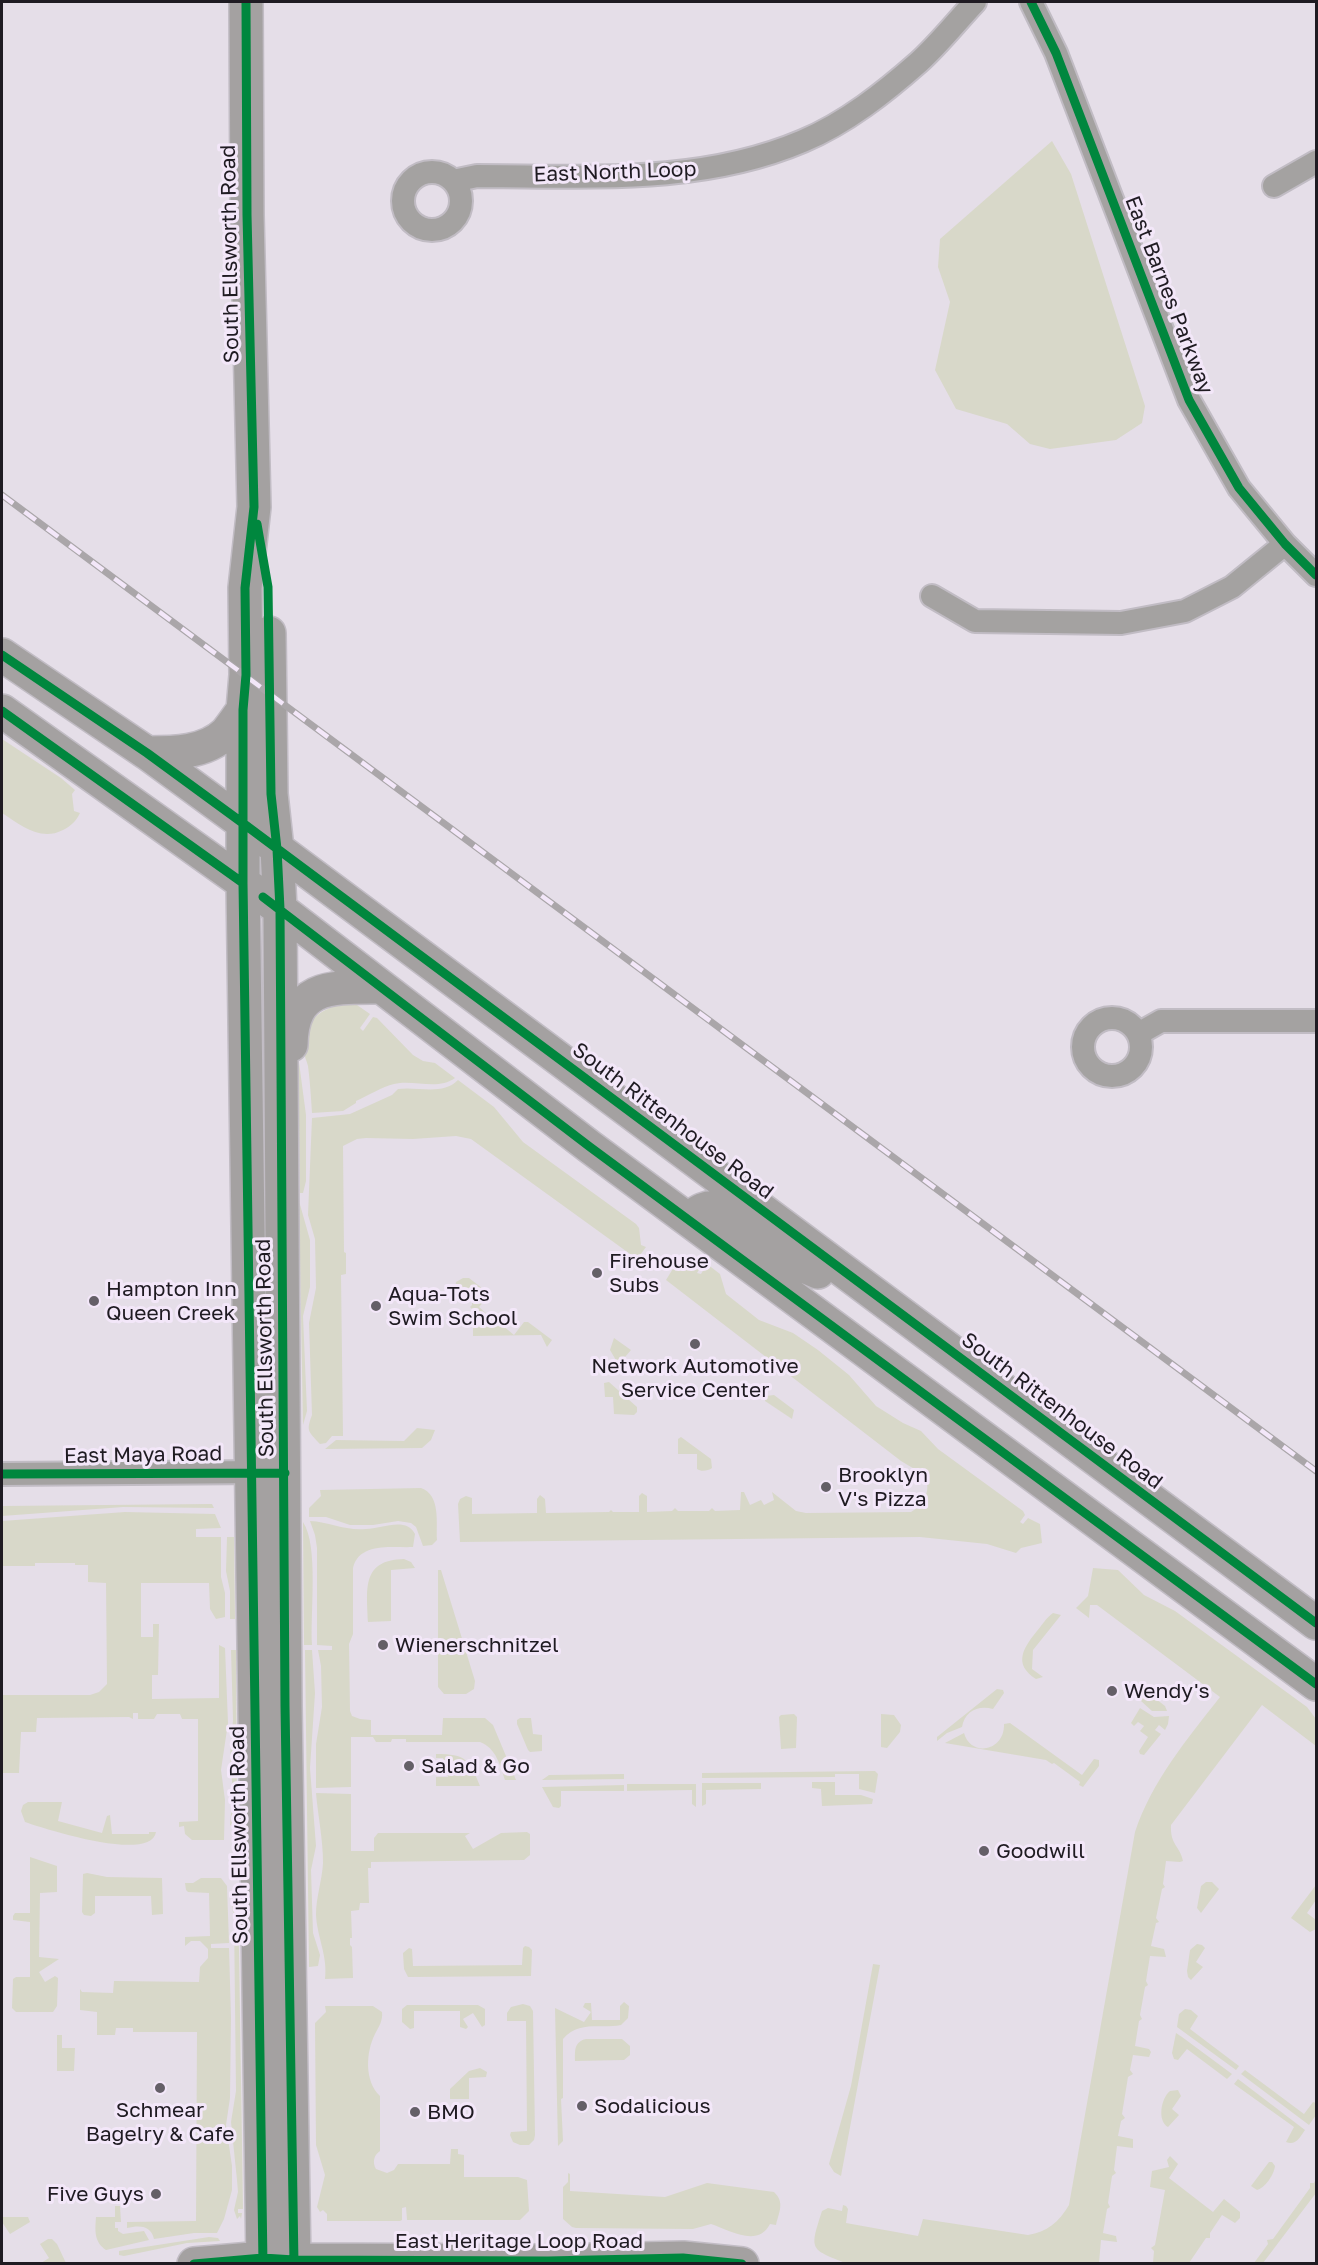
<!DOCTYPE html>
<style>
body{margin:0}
#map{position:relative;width:1318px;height:2265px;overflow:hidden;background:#e5dee8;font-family:"Golos Text",sans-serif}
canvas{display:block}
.frame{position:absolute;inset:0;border:3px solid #1f1b22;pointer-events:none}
</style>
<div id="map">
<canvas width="1318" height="2265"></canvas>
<div class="frame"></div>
</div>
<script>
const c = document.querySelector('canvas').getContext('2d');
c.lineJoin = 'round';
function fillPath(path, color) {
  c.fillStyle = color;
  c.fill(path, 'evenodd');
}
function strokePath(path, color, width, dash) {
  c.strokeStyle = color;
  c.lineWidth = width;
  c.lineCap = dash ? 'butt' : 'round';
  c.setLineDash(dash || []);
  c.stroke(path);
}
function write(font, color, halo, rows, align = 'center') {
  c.font = font + ' "Golos Text",sans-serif';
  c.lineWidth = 6;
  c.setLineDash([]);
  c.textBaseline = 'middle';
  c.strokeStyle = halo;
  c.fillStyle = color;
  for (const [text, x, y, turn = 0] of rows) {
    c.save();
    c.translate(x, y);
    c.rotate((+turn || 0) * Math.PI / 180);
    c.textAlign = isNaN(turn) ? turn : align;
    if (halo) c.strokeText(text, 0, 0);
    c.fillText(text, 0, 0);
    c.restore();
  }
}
fillPath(new Path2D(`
 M 1052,141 L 1071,174 L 1145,406 L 1142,423 L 1116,440 L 1050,449 L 1030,444 L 1007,424 L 956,409 L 935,370 L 950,302 L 938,267 L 940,239 Z
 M 2,739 L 61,778 L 75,790 L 72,794 L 74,811 L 80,813 C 77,820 71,826 63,830 C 40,842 21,825 2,813 Z
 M 350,1003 L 357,1005 L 370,1014 L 360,1028 L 363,1031 L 373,1017 L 377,1018 L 413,1055 L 423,1061 L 435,1063 L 455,1078 C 437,1091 414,1079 394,1084 C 382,1087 369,1095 356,1101 L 356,1103 L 343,1111 L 312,1113 C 311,1098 310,1081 308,1066 C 307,1061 304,1056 304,1052 C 302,1020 321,1007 350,1003 Z
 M 298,1055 L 306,1115 L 306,1181 L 303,1193 L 300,1193 Z
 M 458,1080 L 494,1107 L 523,1142 L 636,1224 L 639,1228 L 641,1245 L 646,1247 L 637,1259 L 471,1139 L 456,1136 L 413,1139 L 366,1138 L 357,1139 L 343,1146 L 344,1252 L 346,1253 L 346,1274 L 341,1275 L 343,1436 L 332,1436 L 326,1443 L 320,1444 C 308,1431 306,1431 312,1415 L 309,1323 L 316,1288 L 315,1239 L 308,1215 L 312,1118 L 350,1114 L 392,1095 L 398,1089 C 417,1086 443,1096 458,1080 Z
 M 299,1201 L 310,1240 L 310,1287 L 303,1316 L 307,1411 L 303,1425 Z
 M 695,1255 L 704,1261 L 697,1273 L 701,1274 L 707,1264 L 720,1274 L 726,1294 L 759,1320 L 793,1333 L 818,1350 L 849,1375 L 876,1406 L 903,1423 L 921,1431 L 938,1449 L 1023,1511 L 1025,1515 L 1020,1522 L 1023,1524 L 1028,1518 L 1040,1524 L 1042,1543 L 1021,1548 L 1016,1553 L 987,1544 L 920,1537 L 460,1542 L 458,1504 L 460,1499 L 466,1496 L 472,1498 L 472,1514 L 537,1513 L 537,1499 L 540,1495 L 545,1499 L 546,1513 L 609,1512 L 611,1510 L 613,1512 L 639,1512 L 639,1496 L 642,1493 L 647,1496 L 647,1512 L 672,1511 L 675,1508 L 678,1511 L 709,1511 L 712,1508 L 715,1511 L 740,1510 L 741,1492 L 744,1492 L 750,1505 L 761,1500 L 764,1505 L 774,1500 L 772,1492 L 796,1511 L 806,1513 L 911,1512 C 924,1505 934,1487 922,1474 C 916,1469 907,1465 901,1461 L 666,1280 L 677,1262 Z
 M 463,1278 L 469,1278 L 487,1292 L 487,1298 L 479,1307 L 497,1323 L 502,1321 L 502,1325 L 514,1335 L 524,1322 L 528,1322 L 552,1340 L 547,1347 L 541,1335 L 473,1336 L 473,1310 L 470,1307 L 472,1305 L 472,1289 L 455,1289 L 456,1282 Z
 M 614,1338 L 631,1350 L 620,1363 L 617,1362 L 610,1350 Z
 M 609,1382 L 637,1407 L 637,1412 L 634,1415 L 614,1414 L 613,1397 L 605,1397 L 604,1383 Z
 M 774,1395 L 794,1410 L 792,1419 L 765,1401 L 766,1396 Z
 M 417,1428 L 435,1430 L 431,1440 L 422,1448 L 325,1449 L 336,1440 L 404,1441 Z
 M 681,1437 L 711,1459 L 712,1468 C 708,1471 701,1472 697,1469 L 697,1454 L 678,1454 L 678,1439 Z
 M 421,1488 C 441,1495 436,1523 437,1540 L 432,1545 L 423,1546 L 416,1527 L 411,1523 L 398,1521 L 373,1525 L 350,1525 L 326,1517 L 309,1517 L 309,1508 L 321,1496 L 320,1490 Z
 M 209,1504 L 212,1504 L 214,1508 L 123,1507 L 2,1516 L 2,1506 Z
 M 125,1512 L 215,1514 L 221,1528 L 196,1529 L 196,1537 L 221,1537 L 221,1577 L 225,1593 L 225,1617 L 216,1619 L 210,1609 L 209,1583 L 141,1583 L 141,1637 L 153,1637 L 153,1624 L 159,1624 L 158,1675 L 152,1675 L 152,1699 L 219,1698 L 219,1645 L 225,1648 L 228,1723 L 221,1770 L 225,1800 L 224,1840 L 192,1840 L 185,1834 L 184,1826 L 179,1827 L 179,1822 L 198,1821 L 198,1719 L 182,1719 L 180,1714 L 157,1714 L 154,1719 L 138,1719 L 138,1713 L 133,1713 L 133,1719 L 129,1717 L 37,1718 L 36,1732 L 21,1732 L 19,1773 L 2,1773 L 2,1695 L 90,1695 L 99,1692 L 107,1684 L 106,1583 L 88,1582 L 88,1565 L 75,1565 L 75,1563 L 35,1563 L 35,1566 L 2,1566 L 2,1521 Z
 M 310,1521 C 330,1522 345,1531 366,1529 C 381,1529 406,1516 415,1534 L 413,1547 C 392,1548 359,1542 353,1568 L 353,1634 L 349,1644 L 350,1711 L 352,1716 L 360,1719 L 371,1720 L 371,1735 L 442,1735 L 443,1718 L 485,1718 L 493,1725 L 516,1780 L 505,1780 C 500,1765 496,1748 480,1742 L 406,1742 L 406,1739 L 392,1739 L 391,1742 L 376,1742 L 373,1737 L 351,1737 L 351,1787 L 316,1788 L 316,1744 L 322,1707 L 321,1666 L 318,1650 L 332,1650 L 332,1646 L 317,1645 L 317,1548 L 315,1535 Z
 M 303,1522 C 319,1546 310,1614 312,1645 L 304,1645 Z
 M 227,1537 L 234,1537 L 235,1619 L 230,1619 L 230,1591 L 226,1571 Z
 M 404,1559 L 411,1562 L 415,1568 L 391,1570 L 391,1621 L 368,1622 C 367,1589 361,1560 404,1559 Z
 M 1093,1568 L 1118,1570 L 1144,1595 L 1175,1611 L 1307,1707 L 1316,1719 L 1316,1746 L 1262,1705 L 1171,1825 C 1170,1845 1180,1846 1183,1861 L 1180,1862 L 1166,1861 L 1163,1884 L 1165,1887 L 1162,1889 L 1156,1918 L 1159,1922 L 1156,1923 L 1151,1946 L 1164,1949 L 1166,1957 L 1150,1956 L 1146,1981 L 1148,1985 L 1145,1987 L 1140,2015 L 1142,2019 L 1139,2021 L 1135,2046 L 1149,2049 L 1151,2052 L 1149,2057 L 1133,2055 L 1130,2070 L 1133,2074 L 1128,2077 L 1122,2114 L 1125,2118 L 1121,2121 L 1118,2136 L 1133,2139 L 1133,2148 L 1117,2146 L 1114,2170 L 1116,2173 L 1112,2176 L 1108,2203 L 1110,2207 L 1107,2209 L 1103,2233 L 1116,2236 L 1117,2242 L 1101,2240 L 1099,2263 L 848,2264 C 810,2249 809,2251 822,2211 L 828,2208 L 842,2211 L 843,2205 L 846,2206 L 848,2209 L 846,2223 L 918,2236 L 923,2219 L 1028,2235 C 1047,2232 1059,2222 1069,2205 L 1135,1832 C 1152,1781 1187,1739 1220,1697 L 1097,1605 L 1090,1605 L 1089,1618 L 1076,1608 L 1088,1596 Z
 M 438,1570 L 441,1570 L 475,1681 L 474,1689 L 466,1694 L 444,1694 L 438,1687 Z
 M 1053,1613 L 1061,1615 L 1033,1650 L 1032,1669 L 1043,1677 L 1036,1679 C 1012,1664 1024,1647 1037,1631 C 1042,1625 1047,1617 1053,1613 Z
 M 231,1650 L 236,1650 L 237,1830 L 230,1825 L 233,1793 L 230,1757 L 233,1720 Z
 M 305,1650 L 312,1650 L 315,1693 L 310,1768 L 316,1846 L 311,1870 L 313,1933 L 320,1955 L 318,1966 L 309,1967 Z
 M 1142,1688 L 1165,1706 L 1167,1711 L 1152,1711 L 1141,1701 L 1142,1699 L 1135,1694 Z
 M 997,1689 L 1003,1690 L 1004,1693 L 993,1709 C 978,1705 965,1711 962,1727 L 947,1733 L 937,1741 L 937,1737 Z
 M 1140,1708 L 1154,1717 L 1169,1716 L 1168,1724 L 1165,1730 L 1159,1725 L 1155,1730 L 1161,1734 L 1144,1755 L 1140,1754 L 1139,1751 L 1148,1737 L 1140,1731 L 1144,1726 L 1138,1722 L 1134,1726 L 1131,1723 Z
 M 794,1714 L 797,1717 L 796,1748 L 781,1749 L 779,1717 L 781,1715 Z
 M 881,1714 L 894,1715 L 901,1725 L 900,1732 L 887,1748 L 881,1747 Z
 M 520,1718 L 531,1718 L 533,1734 L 542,1735 L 542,1751 L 530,1752 L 528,1750 L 517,1724 L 517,1720 Z
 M 1010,1723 L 1082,1775 L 1094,1759 L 1099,1760 L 1099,1766 L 1083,1787 L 1079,1785 L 1080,1782 L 1054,1763 L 1052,1764 L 1046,1760 L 945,1743 L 964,1733 C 971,1758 1005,1751 1004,1724 Z
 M 436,1754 C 466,1754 469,1759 480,1786 L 436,1786 L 436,1777 L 448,1777 L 448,1762 L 444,1761 L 443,1758 L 436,1758 Z
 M 875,1771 L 878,1774 L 875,1793 L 859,1789 L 859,1774 L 835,1774 L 835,1777 L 702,1778 L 702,1773 Z
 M 624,1774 L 624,1779 L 542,1780 L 549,1775 Z
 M 812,1782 L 835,1782 L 835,1795 L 861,1795 L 873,1799 L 872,1804 L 822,1806 L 821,1789 L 812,1788 Z
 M 702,1783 L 761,1783 L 761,1789 L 706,1790 L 706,1804 L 702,1806 Z
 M 627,1784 L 696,1784 L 696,1807 L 692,1804 L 692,1790 L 627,1791 Z
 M 624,1785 L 624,1791 L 561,1791 L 561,1806 L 559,1808 L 553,1807 L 542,1787 Z
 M 316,1793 L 351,1794 L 351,1851 L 374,1851 L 374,1838 L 378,1833 L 470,1833 L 465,1836 L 473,1849 L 501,1833 L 527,1832 L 530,1834 L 530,1855 L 524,1860 L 371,1862 L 371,1868 L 368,1868 L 369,1903 L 360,1903 L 359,1910 L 351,1911 L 352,1938 L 350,1938 L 350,1945 L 352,1947 L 353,1978 L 325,1979 C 328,1956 317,1937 316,1915 C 316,1897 322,1881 323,1863 C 323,1840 318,1816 316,1793 Z
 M 28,1802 L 62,1802 L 58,1821 L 102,1833 L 107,1816 L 110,1815 L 112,1834 L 149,1834 L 149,1832 L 156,1832 C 151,1863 45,1829 25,1822 L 21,1811 L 23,1805 Z
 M 30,1857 L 57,1866 L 57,1892 L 40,1893 L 39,1957 L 59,1959 L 39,1972 L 45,1982 L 55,1976 L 58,1978 L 57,2006 L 53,2012 L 16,2012 L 12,2008 L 13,1979 L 16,1977 L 30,1977 L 30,1922 L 13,1920 L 13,1916 L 15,1913 L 30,1913 Z
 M 87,1873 L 107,1877 L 162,1878 L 163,1914 L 152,1915 L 151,1896 L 95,1896 L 95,1913 L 91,1916 L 84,1915 L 82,1912 L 83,1874 Z
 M 201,1878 L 221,1878 L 227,1886 L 229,1943 L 211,1944 L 211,1948 L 229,1948 L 231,2018 L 230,2098 L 226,2125 L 232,2166 L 232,2190 L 224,2219 L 217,2233 L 194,2233 L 154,2239 C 151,2225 139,2225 127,2228 L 127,2222 L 196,2221 L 197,2032 L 133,2032 L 133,2028 L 116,2028 L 115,2035 L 97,2035 L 97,2012 L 80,2010 L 80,1989 L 82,1992 L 113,1993 L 114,1981 L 199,1982 L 200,1967 L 208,1958 L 208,1949 L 200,1941 L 191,1941 L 185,1946 L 185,1937 L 210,1936 L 209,1893 L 188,1892 L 186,1890 L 185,1883 L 193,1883 Z
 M 1206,1882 L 1212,1882 L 1219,1889 L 1201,1913 L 1197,1908 L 1201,1886 Z
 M 1316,1885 L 1316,1900 L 1307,1913 L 1316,1920 L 1316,1929 L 1310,1932 L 1291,1918 Z
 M 238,1887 L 243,2209 L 238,2209 L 238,2213 L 242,2213 L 241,2219 L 240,2216 L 237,2219 L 234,2210 L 238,2192 L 237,2180 L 231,2122 L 236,2091 L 234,1917 C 232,1906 228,1895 238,1887 Z
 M 1197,1944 L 1202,1945 L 1205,1948 L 1196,1962 L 1203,1967 L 1191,1980 L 1188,1977 L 1187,1971 L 1190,1950 Z
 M 525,1946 L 529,1947 L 532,1950 L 531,1976 L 408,1977 L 404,1969 L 403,1953 L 409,1948 L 412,1949 L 413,1966 L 522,1965 L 523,1948 Z
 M 873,1964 L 880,1965 L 841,2176 L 834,2172 L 829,2164 L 851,2086 Z
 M 585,2003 L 591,2003 L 592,2020 L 620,2020 L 620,2006 L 624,2002 L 629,2006 L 628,2018 L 621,2025 C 600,2029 579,2020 563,2039 L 563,2098 L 561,2099 L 563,2141 L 558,2146 L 555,2008 L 584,2022 L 591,2012 L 583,2007 Z
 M 523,2004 L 530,2006 L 533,2011 L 535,2135 L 534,2140 L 529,2145 L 520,2145 L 513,2142 L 510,2135 L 511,2132 L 527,2131 L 526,2021 L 507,2021 L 507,2013 L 511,2007 Z
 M 407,2005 L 478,2005 L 485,2009 L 485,2025 L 482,2027 L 473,2013 L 463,2019 L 468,2027 L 466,2029 L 460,2027 L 460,2011 L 414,2011 L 414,2028 L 410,2029 L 402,2022 L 402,2009 Z
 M 325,2006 L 373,2006 L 382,2012 C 383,2021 379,2026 375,2034 C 366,2052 364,2081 380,2096 L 380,2151 C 374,2155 372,2162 376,2169 L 387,2173 L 394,2170 L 398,2164 L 450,2164 L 451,2149 L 458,2149 L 458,2154 L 464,2155 L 464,2177 L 518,2177 L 527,2180 L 529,2211 L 520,2220 L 407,2220 L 406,2207 L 402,2208 L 402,2220 L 400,2221 L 327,2221 L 327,2214 L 323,2210 L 320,2212 L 317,2207 L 325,2175 L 316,2145 L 315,2023 L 326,2012 Z
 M 1185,2009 L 1191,2010 L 1198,2016 L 1190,2029 L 1239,2066 L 1236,2070 L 1177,2027 L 1179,2014 Z
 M 1176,2033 L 1182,2037 L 1232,2074 L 1227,2079 L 1187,2049 L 1178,2060 L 1174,2059 L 1172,2053 Z
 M 57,2035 L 62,2035 L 62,2048 L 75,2048 L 74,2071 L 57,2071 Z
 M 586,2039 L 622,2039 L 630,2046 L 630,2055 L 624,2060 L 575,2061 C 575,2050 574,2042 586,2039 Z
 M 480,2068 L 487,2072 L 486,2077 L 469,2078 L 469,2099 L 450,2099 L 450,2089 L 469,2071 Z
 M 1245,2070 L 1304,2114 L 1313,2102 L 1316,2103 L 1316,2115 L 1309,2125 L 1241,2074 Z
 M 1238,2079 L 1305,2130 C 1300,2137 1296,2146 1286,2142 L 1294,2127 L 1234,2084 Z
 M 1178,2090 L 1181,2096 L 1172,2109 L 1179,2115 L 1168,2127 C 1157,2121 1161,2098 1170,2091 Z
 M 1170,2156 L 1178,2164 L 1169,2178 L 1213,2212 L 1224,2199 L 1240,2212 L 1240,2218 L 1235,2223 L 1222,2215 L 1210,2233 L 1210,2238 L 1206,2238 L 1189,2263 L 1153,2263 L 1154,2251 L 1151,2248 L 1155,2245 L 1165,2190 L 1150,2187 L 1152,2171 L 1169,2167 L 1167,2160 Z
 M 1269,2162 L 1272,2162 L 1275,2166 C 1274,2175 1265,2188 1257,2190 L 1251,2186 Z
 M 568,2173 L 570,2174 L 570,2191 L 665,2197 L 707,2183 L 774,2192 C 785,2202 779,2212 776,2225 L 770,2224 C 758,2248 729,2230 711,2224 L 693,2229 L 576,2228 L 572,2227 L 563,2219 L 563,2187 L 568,2182 Z
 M 1316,2179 L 1316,2193 L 1263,2263 L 1254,2263 L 1268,2244 L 1267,2240 L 1273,2239 L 1310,2188 L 1310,2183 L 1314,2183 Z
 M 115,2206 L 120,2206 L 121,2222 L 115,2222 L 115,2228 L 118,2228 L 118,2231 L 123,2234 L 144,2231 L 149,2240 L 106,2250 C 94,2242 95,2231 96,2217 L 115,2217 Z
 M 2,2217 L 28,2217 L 30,2222 L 10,2234 L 2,2222 Z
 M 209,2237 L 218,2238 L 220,2241 L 187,2243 L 124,2256 L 119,2255 L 119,2251 Z
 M 48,2239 L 52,2239 L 57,2244 L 66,2263 L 41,2263 L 49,2258 L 40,2244 Z`), '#d8d8c9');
const street = new Path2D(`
 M 1031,2 L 1056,53 L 1189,400 L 1239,488 L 1285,544 L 1316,575
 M403 201a29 29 0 1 1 58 0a29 29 0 1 1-58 0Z
 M 453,181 L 477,176 C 587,176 700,185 803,141 C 846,123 885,92 919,62 C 939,44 957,21 975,2
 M 1274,186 L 1316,162
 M 932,596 L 975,621 L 1121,623 L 1185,611 L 1232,587 L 1285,544
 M1083 1047a29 29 0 1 1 58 0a29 29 0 1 1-58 0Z
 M 1138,1034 L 1161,1021 L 1316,1021
 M 2,1474 L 264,1472`);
const secondary = new Path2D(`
 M 246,2 L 247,215 L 254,507 L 245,588 L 246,675 L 243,710 L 243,883 L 263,2264
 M 269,633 L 271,794 L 277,849 L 280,909 L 285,1706 L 294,2264
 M 2,655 L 147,753 L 244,824 L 1316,1623
 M 2,711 L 280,909 L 590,1147 L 1316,1684
 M 147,753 C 174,753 205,753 226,733 C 232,726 237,718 243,710
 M 291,1045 C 292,984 332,987 380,987
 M 688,1219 C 698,1212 705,1206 718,1208 L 795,1262 L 818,1272
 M 194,2264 L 263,2258 L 294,2260 L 548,2261 L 683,2258 L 742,2264`);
strokePath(street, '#c1bcc4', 26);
strokePath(secondary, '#c1bcc4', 36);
strokePath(street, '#a4a2a1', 22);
strokePath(secondary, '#a4a1a1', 33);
const rail = new Path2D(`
 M 2,495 L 1316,1471`);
strokePath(rail, '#aaa6a9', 7);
strokePath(rail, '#f3e7f9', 4.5, [14]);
strokePath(new Path2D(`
 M 246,2 L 247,215 L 254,507 L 245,588 L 246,675 L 243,710 L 243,883 L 263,2264
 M 1031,2 L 1056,53 L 1189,400 L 1239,488 L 1285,544 L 1316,575
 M 257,524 L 268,587 L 271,794 L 277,849 L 280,909 L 285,1706 L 294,2264
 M 2,655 L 147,753 L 244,824 L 1316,1623
 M 2,711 L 243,883
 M 263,897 L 590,1147 L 1316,1684
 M 2,1474 L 285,1473
 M 194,2264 L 263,2258 L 294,2260 L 548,2261 L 683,2258 L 742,2264`), '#00873e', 9);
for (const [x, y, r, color] of [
 [597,1273,6,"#645f67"],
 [94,1301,6,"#645f67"],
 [376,1306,6,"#645f67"],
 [695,1344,6,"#645f67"],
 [826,1487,6,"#645f67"],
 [383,1645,6,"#645f67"],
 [1112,1691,6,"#645f67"],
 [409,1766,6,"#645f67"],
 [984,1851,6,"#645f67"],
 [160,2088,6,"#645f67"],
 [582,2106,6,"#645f67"],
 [415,2112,6,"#645f67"],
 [156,2194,6,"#645f67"]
]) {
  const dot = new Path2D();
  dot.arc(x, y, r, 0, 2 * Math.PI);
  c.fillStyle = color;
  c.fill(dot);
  strokePath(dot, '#f3e7f9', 2);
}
write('21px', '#1f1b22', '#f3e7f9', [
 ["East North Loop",615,172,-2],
 ["South Ellsworth Road",230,254,-91],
 ["East Barnes Parkway",1169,295,69],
 ["South Rittenhouse Road",673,1121,37],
 ["South Ellsworth Road",265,1348,-91],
 ["South Rittenhouse Road",1062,1411,37],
 ["East Maya Road",143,1455,-1],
 ["South Ellsworth Road",239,1835,-91],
 ["East Heritage Loop Road",519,2241]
]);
write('21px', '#1f1b22', '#f3e7f9', [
 ["Firehouse",609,1261],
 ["Subs",609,1285],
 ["Hampton Inn",106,1289],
 ["Queen Creek",106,1313],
 ["Aqua-Tots",388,1294],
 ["Swim School",388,1318],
 ["Network Automotive",695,1366,"center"],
 ["Service Center",695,1390,"center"],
 ["Brooklyn",838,1475],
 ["V's Pizza",838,1499],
 ["Wienerschnitzel",395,1645],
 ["Wendy's",1124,1691],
 ["Salad & Go",421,1766],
 ["Goodwill",996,1851],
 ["Sodalicious",594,2106],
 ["Schmear",160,2110,"center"],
 ["Bagelry & Cafe",160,2134,"center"],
 ["BMO",427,2112],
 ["Five Guys",144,2194,"right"]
], 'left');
</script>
